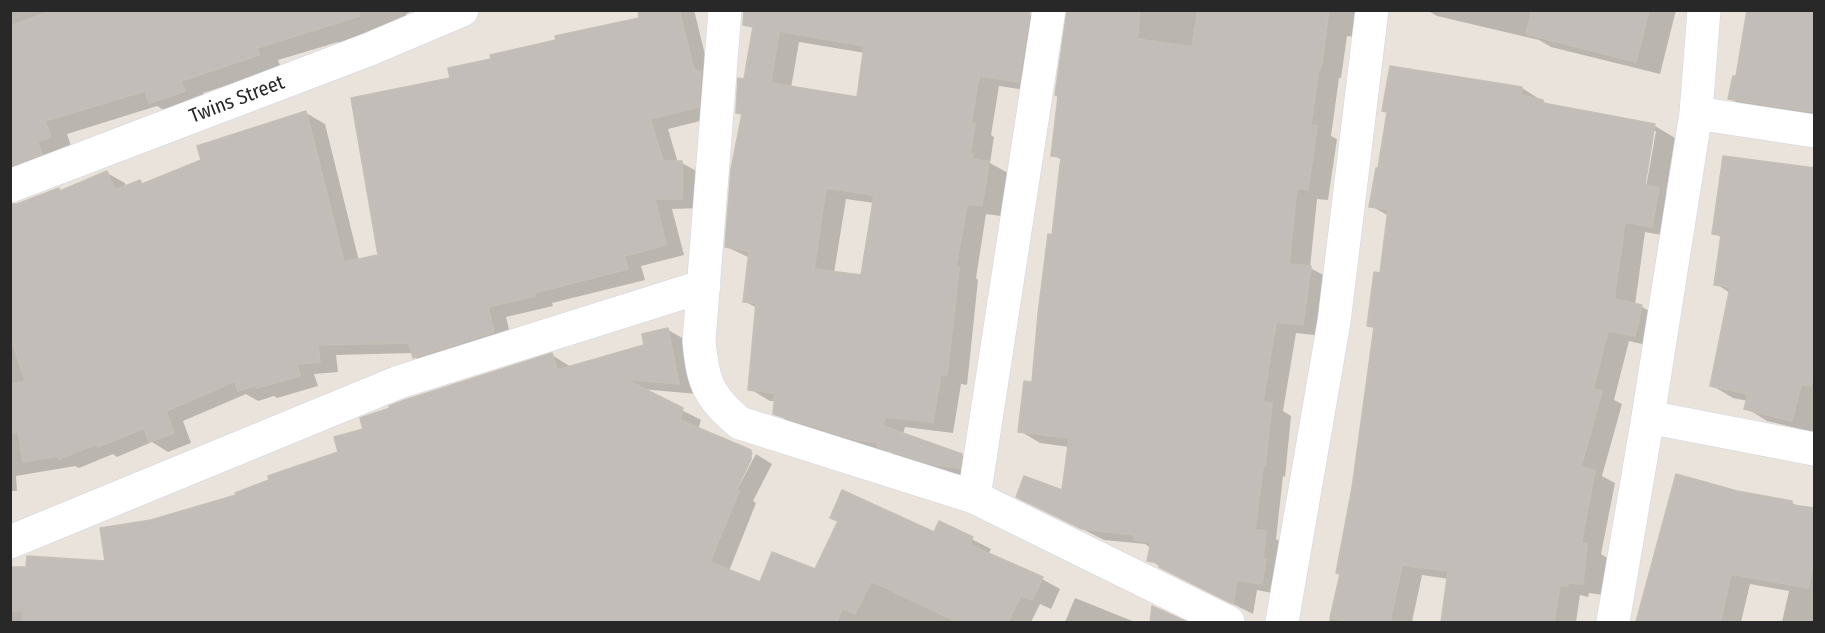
<!DOCTYPE html>
<style>
body{margin:0}
#map{position:relative;width:1825px;height:633px;overflow:hidden;background:#eae3db;font-family:"Fira Sans Condensed",sans-serif}
canvas{display:block}
.frame{position:absolute;inset:0;border:12px solid #282828;pointer-events:none}
</style>
<div id="map">
<canvas width="1825" height="633"></canvas>
<div class="frame"></div>
</div>
<script>
const c = document.querySelector('canvas').getContext('2d');
c.lineJoin = 'round';
function fillPath(path, color) {
  c.fillStyle = color;
  c.fill(path, 'evenodd');
}
function strokePath(path, color, width, dash) {
  c.strokeStyle = color;
  c.lineWidth = width;
  c.lineCap = dash ? 'butt' : 'round';
  c.setLineDash(dash || []);
  c.stroke(path);
}
function write(font, color, halo, rows, align = 'center') {
  c.font = font + ' "Fira Sans Condensed",sans-serif';
  c.lineWidth = 4.5;
  c.setLineDash([]);
  c.textBaseline = 'middle';
  c.strokeStyle = halo;
  c.fillStyle = color;
  for (const [text, x, y, turn = 0] of rows) {
    c.save();
    c.translate(x, y);
    c.rotate((+turn || 0) * Math.PI / 180);
    c.textAlign = isNaN(turn) ? turn : align;
    if (halo) c.strokeText(text, 0, 0);
    c.fillText(text, 0, 0);
    c.restore();
  }
}
fillPath(new Path2D(`
 M 10,10 L 414,10 L 406,14 L 407,18 L 340,44 L 338,42 L 278,60 L 281,68 L 203,93 L 206,103 L 172,115 L 157,106 L 67,134 L 72,149 L 10,172 Z
 M 639,10 L 694,10 L 711,79 L 716,117 L 668,129 L 678,163 L 682,163 L 700,173 L 700,208 L 672,209 L 684,255 L 641,266 L 645,280 L 552,303 L 553,306 L 506,317 L 512,342 L 433,367 L 414,357 L 413,353 L 336,355 L 338,372 L 314,374 L 318,386 L 277,398 L 274,396 L 258,401 L 246,394 L 183,421 L 191,443 L 168,452 L 152,442 L 117,457 L 113,454 L 79,468 L 75,466 L 16,476 L 17,491 L 10,491 L 10,206 L 16,205 L 59,189 L 63,191 L 107,173 L 125,183 L 126,187 L 140,181 L 145,185 L 203,161 L 306,113 L 325,124 L 359,261 L 380,256 L 452,79 L 493,60 L 641,19 Z
 M 757,10 L 1028,14 L 1049,25 L 1039,92 L 999,86 L 991,135 L 994,137 L 990,163 L 1008,173 L 1001,216 L 986,214 L 976,278 L 978,280 L 967,385 L 961,384 L 953,433 L 905,427 L 903,434 L 961,455 L 981,467 L 979,478 L 956,476 L 899,458 L 890,452 L 878,451 L 795,425 L 775,413 L 776,401 L 770,401 L 750,389 L 757,308 L 744,301 L 750,258 L 727,247 L 743,115 L 737,112 L 745,80 ZM 799,42 L 865,53 L 858,99 L 791,88 ZM 846,199 L 874,203 L 863,276 L 834,273 Z
 M 1069,10 L 1368,10 L 1365,38 L 1347,36 L 1341,78 L 1339,78 L 1331,136 L 1337,139 L 1328,200 L 1317,199 L 1310,268 L 1331,279 L 1323,336 L 1296,333 L 1283,411 L 1291,416 L 1285,477 L 1283,476 L 1276,539 L 1286,545 L 1282,595 L 1257,590 L 1253,614 L 1181,578 L 1149,560 L 1151,548 L 1145,544 L 1104,540 L 1018,496 L 1064,492 L 1070,447 L 1040,443 L 1020,431 L 1034,384 L 1053,237 L 1062,160 L 1053,155 Z
 M 1427,10 L 1676,10 L 1660,74 L 1551,47 L 1539,40 L 1437,16 Z
 M 1814,10 L 1814,120 L 1750,110 L 1729,98 Z
 M 1522,88 L 1552,107 L 1655,126 L 1675,138 L 1666,193 L 1679,201 L 1673,237 L 1645,232 L 1635,305 L 1642,307 L 1662,318 L 1655,347 L 1629,341 L 1614,400 L 1622,404 L 1602,476 L 1615,483 L 1601,554 L 1607,558 L 1603,595 L 1589,593 L 1588,597 L 1580,595 L 1576,622 L 1442,622 L 1449,579 L 1422,575 L 1412,622 L 1329,622 L 1341,575 L 1337,572 L 1353,488 L 1375,329 L 1368,325 L 1381,274 L 1389,216 L 1371,206 ZM 1653,131 L 1656,131 L 1645,193 L 1642,192 Z
 M 1814,170 L 1814,425 L 1813,432 L 1767,421 L 1746,408 L 1748,401 L 1733,398 L 1711,385 L 1730,293 L 1716,284 L 1722,238 L 1714,233 Z
 M 668,330 L 686,340 L 697,394 L 641,389 L 701,420 L 698,430 L 753,453 L 731,496 L 733,497 L 756,454 L 772,464 L 753,501 L 756,503 L 729,571 L 761,584 L 816,571 L 935,534 L 940,523 L 991,549 L 988,555 L 1042,579 L 1060,589 L 1051,609 L 1040,604 L 1031,622 L 10,622 L 10,568 L 107,563 L 151,522 L 238,496 L 340,453 L 365,430 L 552,355 L 571,367 L 646,346 Z
 M 1736,492 L 1792,503 L 1800,507 L 1814,510 L 1814,622 L 1782,622 L 1789,591 L 1750,584 L 1741,622 L 1639,622 L 1641,610 Z
 M 1075,598 L 1135,622 L 1065,622 Z`), '#0003');
const building = new Path2D(`
 M 55,10 L 359,10 L 359,16 L 257,48 L 259,55 L 181,81 L 185,91 L 149,103 L 145,91 L 45,121 L 51,137 L 37,142 L 42,154 L 10,166 L 10,26 Z
 M 638,10 L 679,10 L 694,70 L 701,71 L 699,107 L 650,119 L 663,161 L 682,161 L 682,199 L 655,199 L 666,245 L 624,256 L 628,269 L 534,293 L 535,296 L 488,307 L 494,332 L 413,358 L 409,343 L 318,345 L 320,362 L 297,364 L 300,376 L 257,388 L 256,385 L 238,391 L 235,381 L 166,411 L 174,433 L 149,442 L 144,428 L 98,447 L 96,444 L 59,459 L 58,456 L 23,462 L 18,431 L 10,433 L 10,385 L 25,381 L 10,334 L 10,204 L 17,204 L 59,188 L 60,191 L 107,171 L 115,190 L 140,180 L 142,184 L 201,160 L 197,146 L 306,111 L 344,262 L 378,255 L 351,98 L 450,78 L 448,68 L 491,59 L 490,55 L 556,40 L 555,36 L 639,18 Z
 M 744,10 L 1030,10 L 1019,82 L 979,76 L 971,124 L 975,124 L 970,154 L 973,154 L 972,159 L 989,161 L 982,206 L 967,204 L 956,267 L 959,267 L 947,375 L 941,374 L 933,422 L 885,417 L 883,426 L 962,454 L 960,468 L 935,465 L 878,447 L 878,443 L 857,440 L 773,414 L 775,393 L 748,390 L 756,303 L 743,302 L 749,251 L 725,247 L 731,169 L 742,114 L 736,113 L 738,78 L 744,79 L 753,27 L 743,25 ZM 779,31 L 864,46 L 857,97 L 771,83 ZM 826,188 L 874,195 L 861,275 L 814,269 Z
 M 1067,10 L 1140,10 L 1137,39 L 1192,47 L 1198,10 L 1329,10 L 1321,68 L 1319,67 L 1311,125 L 1317,126 L 1308,190 L 1297,188 L 1289,264 L 1311,266 L 1303,325 L 1276,322 L 1263,402 L 1272,403 L 1265,466 L 1263,466 L 1255,530 L 1266,531 L 1263,559 L 1266,560 L 1262,584 L 1237,580 L 1233,604 L 1159,567 L 1160,563 L 1147,561 L 1151,542 L 1134,540 L 1135,535 L 1082,529 L 1016,497 L 1024,476 L 1062,490 L 1069,438 L 1018,432 L 1024,381 L 1032,382 L 1038,314 L 1048,234 L 1052,235 L 1061,157 L 1051,156 L 1058,96 L 1055,95 Z
 M 1532,10 L 1649,10 L 1636,62 L 1526,34 Z
 M 1747,10 L 1815,10 L 1815,112 L 1728,99 L 1733,76 L 1736,76 Z
 M 1390,66 L 1522,87 L 1521,95 L 1543,100 L 1543,103 L 1655,124 L 1645,185 L 1659,188 L 1652,227 L 1625,222 L 1614,299 L 1642,305 L 1635,336 L 1608,331 L 1593,389 L 1602,391 L 1581,467 L 1595,470 L 1581,544 L 1587,544 L 1583,584 L 1568,583 L 1568,586 L 1560,585 L 1554,622 L 1441,622 L 1448,571 L 1402,565 L 1390,622 L 1351,622 L 1330,618 L 1340,574 L 1336,573 L 1352,488 L 1374,327 L 1367,326 L 1374,272 L 1380,273 L 1388,209 L 1369,207 L 1376,168 L 1378,168 L 1387,112 L 1382,111 Z
 M 1723,156 L 1815,168 L 1815,366 L 1811,386 L 1801,384 L 1792,421 L 1744,409 L 1748,394 L 1710,386 L 1730,287 L 1714,285 L 1721,235 L 1712,234 Z
 M 668,328 L 679,384 L 625,379 L 683,408 L 680,420 L 751,450 L 751,460 L 736,490 L 739,491 L 710,562 L 760,582 L 772,552 L 815,569 L 838,521 L 830,518 L 842,490 L 934,532 L 939,521 L 973,537 L 970,545 L 1043,577 L 1032,600 L 1021,595 L 1008,622 L 958,622 L 871,581 L 855,614 L 842,608 L 837,622 L 22,622 L 23,611 L 10,611 L 10,567 L 26,567 L 27,556 L 105,561 L 100,528 L 151,520 L 236,495 L 235,493 L 269,480 L 268,476 L 338,452 L 334,437 L 363,429 L 360,418 L 390,408 L 389,406 L 405,400 L 552,353 L 557,370 L 644,345 L 642,334 Z
 M 1676,474 L 1737,491 L 1792,501 L 1792,505 L 1815,508 L 1815,556 L 1808,588 L 1731,574 L 1720,622 L 1636,622 Z
 M 1152,606 L 1187,622 L 1150,622 Z`);
fillPath(building, '#c2bdb8');
strokePath(building, '#c5bfb5', 1.5);
const street = new Path2D(`
 M 725,10 L 699,341 C 703,381 707,396 740,423 L 974,497 L 1228,622
 M 1696,113 L 1814,131
 M 10,186 L 370,49 L 462,10
 M 1648,417 L 1814,449
 M 974,497 L 1049,10
 M 10,542 L 399,382 L 704,286
 M 1282,622 L 1334,322 L 1372,10
 M 1613,622 L 1648,417 L 1696,113 L 1704,10`);
strokePath(street, '#d1d4e0', 34);
strokePath(street, '#fff', 33);
write('20px', '#282828', '#fff', [
 ["Twins Street",237,100,-21]
]);
</script>
